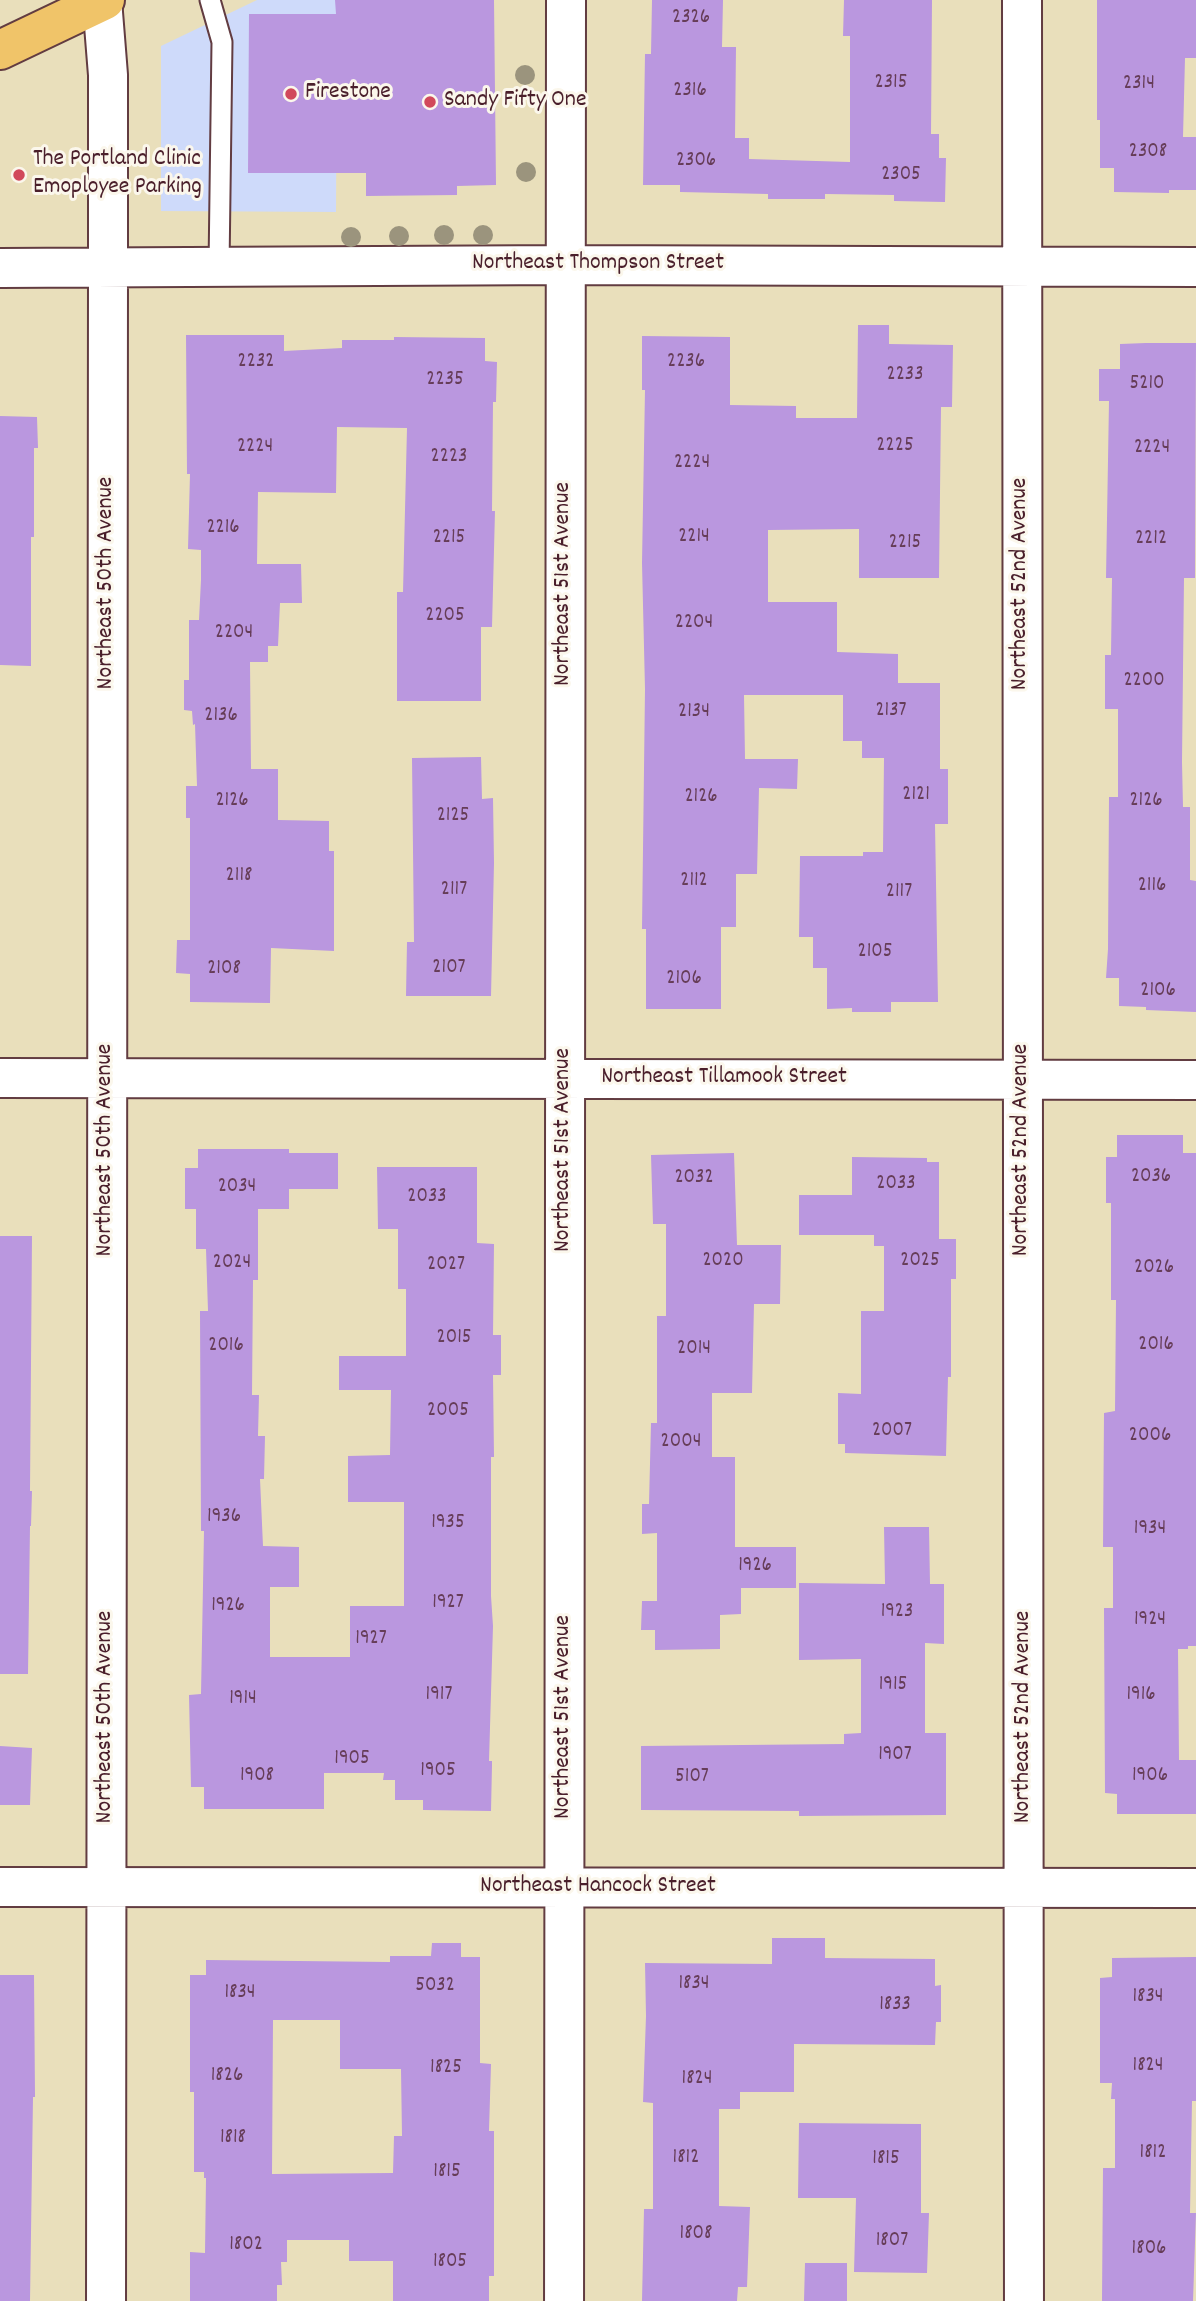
<!DOCTYPE html>
<style>
body{margin:0}
canvas{display:block;background:#e9dfbb}
</style>
<canvas width="1196" height="2301"></canvas>
<script>
const c = document.querySelector('canvas').getContext('2d');
c.lineJoin = 'round';
function fillPath(path, color) {
  c.fillStyle = color;
  c.fill(path, 'evenodd');
}
function strokePath(path, color, width, dash) {
  c.strokeStyle = color;
  c.lineWidth = width;
  c.lineCap = dash ? 'butt' : 'round';
  c.setLineDash(dash || []);
  c.stroke(path);
}
function write(font, color, halo, rows, align = 'center') {
  c.font = font + ' Dekko,sans-serif';
  c.lineWidth = 6;
  c.setLineDash([]);
  c.textBaseline = 'middle';
  c.strokeStyle = halo;
  c.fillStyle = color;
  for (const [text, x, y, turn = 0] of rows) {
    c.save();
    c.translate(x, y);
    c.rotate((+turn || 0) * Math.PI / 180);
    c.textAlign = isNaN(turn) ? turn : align;
    if (halo) c.strokeText(text, 0, 0);
    c.fillText(text, 0, 0);
    c.restore();
  }
}
fillPath(new Path2D(`
 M 257,0 L 337,0 L 336,212 L 161,211 L 161,46 Z`), '#cedafa');
fillPath(new Path2D(`
 M 335,0 L 494,0 L 496,185 L 457,186 L 457,195 L 366,196 L 366,173 L 248,173 L 249,14 L 336,14 Z
 M 652,0 L 723,0 L 722,47 L 736,47 L 735,138 L 749,138 L 749,159 L 850,162 L 850,36 L 843,36 L 844,0 L 932,0 L 931,134 L 939,134 L 939,158 L 946,158 L 945,202 L 894,201 L 894,195 L 825,194 L 825,199 L 768,199 L 768,194 L 680,192 L 680,185 L 643,185 L 645,54 L 651,54 Z
 M 1097,0 L 1196,0 L 1196,58 L 1185,58 L 1183,137 L 1196,137 L 1196,190 L 1169,190 L 1169,193 L 1114,192 L 1114,168 L 1100,168 L 1100,120 L 1097,120 Z
 M 858,325 L 889,325 L 889,344 L 953,345 L 952,407 L 941,407 L 939,578 L 859,578 L 859,529 L 768,530 L 768,602 L 837,602 L 837,652 L 898,654 L 898,683 L 940,683 L 940,769 L 948,769 L 948,824 L 935,824 L 938,1002 L 891,1002 L 891,1012 L 852,1012 L 852,1008 L 827,1009 L 827,968 L 813,968 L 813,937 L 799,937 L 800,856 L 863,856 L 863,852 L 883,852 L 884,758 L 862,758 L 862,741 L 843,741 L 843,695 L 744,695 L 745,759 L 798,759 L 797,789 L 759,788 L 757,874 L 736,874 L 736,927 L 721,927 L 721,1009 L 646,1009 L 646,929 L 642,929 L 645,689 L 642,563 L 645,390 L 642,390 L 642,336 L 730,337 L 730,405 L 796,406 L 796,418 L 857,418 Z
 M 186,335 L 284,335 L 284,351 L 342,348 L 342,340 L 394,340 L 394,337 L 485,338 L 485,361 L 497,362 L 496,402 L 493,402 L 492,511 L 495,511 L 492,627 L 481,627 L 481,701 L 397,701 L 397,592 L 403,592 L 407,428 L 337,427 L 336,493 L 258,492 L 257,564 L 301,564 L 302,603 L 280,603 L 278,646 L 268,646 L 268,662 L 250,662 L 251,769 L 278,769 L 278,820 L 329,821 L 329,851 L 334,851 L 334,951 L 271,948 L 270,1003 L 190,1002 L 190,974 L 176,973 L 177,940 L 190,940 L 190,818 L 186,818 L 186,786 L 197,786 L 195,724 L 193,725 L 192,711 L 184,710 L 184,680 L 189,680 L 189,620 L 199,620 L 201,580 L 201,550 L 188,549 L 190,474 L 187,474 Z
 M 1146,343 L 1196,343 L 1195,578 L 1184,578 L 1182,762 L 1183,807 L 1190,807 L 1190,880 L 1196,881 L 1196,1012 L 1146,1010 L 1146,1007 L 1119,1006 L 1119,978 L 1106,978 L 1108,949 L 1109,797 L 1118,797 L 1118,709 L 1105,709 L 1105,655 L 1111,655 L 1112,578 L 1106,578 L 1109,401 L 1099,401 L 1099,369 L 1120,369 L 1120,344 Z
 M 0,416 L 37,417 L 38,448 L 34,448 L 34,537 L 31,537 L 31,666 L 0,665 Z
 M 481,757 L 482,799 L 493,798 L 494,863 L 491,996 L 406,996 L 407,942 L 414,942 L 412,758 Z
 M 1117,1135 L 1183,1135 L 1183,1153 L 1196,1153 L 1196,1646 L 1188,1646 L 1188,1649 L 1178,1649 L 1179,1760 L 1196,1760 L 1196,1814 L 1117,1814 L 1117,1794 L 1105,1793 L 1104,1608 L 1113,1608 L 1113,1547 L 1103,1547 L 1104,1413 L 1115,1411 L 1116,1300 L 1111,1300 L 1111,1203 L 1106,1203 L 1106,1157 L 1117,1157 Z
 M 198,1149 L 289,1149 L 289,1153 L 338,1153 L 338,1189 L 289,1189 L 289,1209 L 258,1209 L 258,1280 L 253,1280 L 252,1395 L 259,1395 L 258,1436 L 265,1436 L 264,1479 L 260,1479 L 263,1546 L 299,1547 L 299,1587 L 270,1587 L 270,1657 L 350,1657 L 350,1606 L 404,1606 L 404,1502 L 348,1502 L 348,1456 L 390,1455 L 391,1390 L 339,1390 L 339,1356 L 406,1356 L 406,1289 L 398,1289 L 398,1229 L 378,1229 L 377,1167 L 477,1167 L 477,1243 L 494,1244 L 493,1335 L 501,1335 L 501,1375 L 493,1375 L 494,1457 L 491,1457 L 491,1596 L 493,1626 L 489,1761 L 492,1761 L 492,1765 L 491,1811 L 423,1810 L 423,1800 L 395,1800 L 395,1780 L 383,1780 L 384,1773 L 324,1773 L 324,1809 L 204,1809 L 204,1787 L 191,1787 L 189,1695 L 201,1694 L 204,1531 L 201,1531 L 200,1311 L 208,1311 L 206,1249 L 196,1249 L 196,1209 L 185,1209 L 185,1168 L 198,1168 Z
 M 734,1153 L 737,1245 L 781,1245 L 780,1304 L 754,1304 L 752,1393 L 712,1393 L 712,1457 L 735,1457 L 735,1547 L 796,1547 L 796,1588 L 741,1588 L 741,1614 L 720,1615 L 720,1649 L 655,1650 L 655,1630 L 641,1630 L 642,1601 L 657,1601 L 657,1533 L 642,1534 L 642,1504 L 649,1504 L 651,1423 L 657,1423 L 657,1316 L 666,1316 L 666,1224 L 653,1224 L 651,1155 Z
 M 852,1157 L 927,1158 L 927,1162 L 939,1162 L 939,1239 L 956,1239 L 956,1279 L 951,1279 L 951,1377 L 948,1377 L 946,1456 L 845,1453 L 845,1444 L 838,1444 L 838,1393 L 861,1394 L 861,1311 L 884,1311 L 884,1246 L 874,1246 L 874,1235 L 799,1235 L 799,1195 L 852,1195 Z
 M 0,1236 L 32,1236 L 30,1491 L 32,1491 L 31,1526 L 30,1526 L 28,1674 L 0,1674 Z
 M 884,1527 L 929,1527 L 930,1584 L 944,1584 L 944,1644 L 925,1643 L 925,1733 L 946,1733 L 946,1815 L 799,1816 L 799,1811 L 641,1810 L 641,1746 L 844,1744 L 844,1734 L 861,1733 L 861,1659 L 799,1660 L 799,1583 L 885,1584 Z
 M 0,1746 L 32,1748 L 30,1805 L 0,1805 Z
 M 772,1938 L 825,1938 L 825,1958 L 935,1959 L 935,1986 L 941,1985 L 941,2022 L 936,2022 L 935,2045 L 794,2044 L 794,2092 L 740,2092 L 740,2109 L 719,2109 L 719,2206 L 750,2207 L 747,2287 L 738,2287 L 737,2301 L 642,2301 L 644,2209 L 653,2209 L 653,2103 L 643,2102 L 646,2016 L 645,1963 L 772,1964 Z
 M 432,1943 L 461,1943 L 461,1957 L 480,1957 L 480,2063 L 491,2064 L 489,2131 L 494,2131 L 494,2276 L 489,2276 L 489,2301 L 393,2301 L 393,2261 L 349,2261 L 349,2240 L 287,2240 L 287,2262 L 281,2262 L 282,2285 L 277,2285 L 277,2301 L 190,2301 L 190,2252 L 205,2253 L 206,2178 L 204,2178 L 204,2172 L 194,2172 L 194,2092 L 190,2092 L 190,1975 L 206,1975 L 206,1960 L 390,1962 L 390,1956 L 431,1956 ZM 273,2020 L 340,2020 L 340,2069 L 401,2069 L 402,2136 L 394,2136 L 393,2173 L 272,2174 Z
 M 1196,1957 L 1196,2101 L 1192,2101 L 1190,2213 L 1196,2213 L 1193,2301 L 1102,2301 L 1103,2168 L 1115,2168 L 1115,2099 L 1111,2099 L 1112,2083 L 1100,2083 L 1100,1978 L 1112,1977 L 1112,1958 Z
 M 0,1975 L 34,1975 L 35,2097 L 33,2097 L 30,2301 L 0,2301 Z
 M 799,2123 L 921,2124 L 921,2213 L 929,2213 L 927,2273 L 854,2272 L 856,2198 L 798,2198 Z
 M 805,2263 L 847,2263 L 847,2301 L 804,2301 Z`), '#ba97df');
const service = new Path2D(`
 M 210,0 L 222,42 L 219,267`);
const minor = new Path2D(`
 M 102,0 L 108,75 L 108,268 L 106,2301
 M 1022,0 L 1024,2301
 M 0,268 L 566,265 L 1196,267
 M 0,1078 L 1196,1080
 M 0,1887 L 1196,1888
 M 564,2301 L 566,0`);
const primary = new Path2D(`
 M 0,50 L 105,0`);
strokePath(service, '#623c41', 23);
strokePath(minor, '#623c41', 42);
strokePath(primary, '#623c41', 42);
strokePath(service, '#fff', 19);
strokePath(minor, '#fff', 38);
strokePath(primary, '#f0c469', 38);
c.fillStyle = '#9b947d';
for (const [x, y] of [
 [525,75],
 [526,172],
 [444,235],
 [483,235],
 [399,236],
 [351,237]
]) {
  c.beginPath();
  c.arc(x, y, 10, 0, 2 * Math.PI);
  c.fill();
}
for (const [x, y, r, color] of [
 [291,94,7,"#d1495b"],
 [430,102,7,"#d1495b"],
 [19,175,7,"#d1495b"]
]) {
  const dot = new Path2D();
  dot.arc(x, y, r, 0, 2 * Math.PI);
  c.fillStyle = color;
  c.fill(dot);
  strokePath(dot, '#fbf7ec', 2.5);
}
write('21px', '#663d58', null, [
 ["2326",691,19],
 ["2315",891,84],
 ["2314",1139,85],
 ["2316",690,92],
 ["2308",1148,153],
 ["2306",696,162],
 ["2305",901,176],
 ["2232",256,363],
 ["2236",686,363],
 ["2233",905,376],
 ["2235",445,381],
 ["5210",1147,385],
 ["2225",895,447],
 ["2224",255,448],
 ["2224",1152,449],
 ["2223",449,458],
 ["2224",692,464],
 ["2216",223,529],
 ["2214",694,538],
 ["2215",449,539],
 ["2212",1151,540],
 ["2215",905,544],
 ["2205",445,617],
 ["2204",694,624],
 ["2204",234,634],
 ["2200",1144,682],
 ["2137",891,712],
 ["2134",694,713],
 ["2136",221,717],
 ["2121",916,796],
 ["2126",701,798],
 ["2126",232,802],
 ["2126",1146,802],
 ["2125",453,817],
 ["2118",239,877],
 ["2112",694,882],
 ["2116",1152,887],
 ["2117",454,891],
 ["2117",899,893],
 ["2105",875,953],
 ["2107",449,969],
 ["2108",224,970],
 ["2106",684,980],
 ["2106",1158,992],
 ["2036",1151,1178],
 ["2032",694,1179],
 ["2033",896,1185],
 ["2034",237,1188],
 ["2033",427,1198],
 ["2020",723,1262],
 ["2025",920,1262],
 ["2024",232,1264],
 ["2027",446,1266],
 ["2026",1154,1269],
 ["2015",454,1339],
 ["2016",1156,1346],
 ["2016",226,1347],
 ["2014",694,1350],
 ["2005",448,1412],
 ["2007",892,1432],
 ["2006",1150,1437],
 ["2004",681,1443],
 ["1936",224,1518],
 ["1935",448,1524],
 ["1934",1150,1530],
 ["1926",755,1567],
 ["1927",448,1604],
 ["1926",228,1607],
 ["1923",897,1613],
 ["1924",1150,1621],
 ["1927",371,1640],
 ["1915",893,1686],
 ["1917",439,1696],
 ["1916",1141,1696],
 ["1914",243,1700],
 ["1907",895,1756],
 ["1905",352,1760],
 ["1905",438,1772],
 ["1908",257,1777],
 ["1906",1150,1777],
 ["5107",692,1778],
 ["1834",694,1985],
 ["5032",435,1987],
 ["1834",240,1994],
 ["1834",1148,1998],
 ["1833",895,2006],
 ["1824",1148,2067],
 ["1825",446,2069],
 ["1826",227,2077],
 ["1824",697,2080],
 ["1818",233,2139],
 ["1812",1153,2154],
 ["1812",686,2159],
 ["1815",886,2160],
 ["1815",447,2173],
 ["1808",696,2235],
 ["1807",892,2242],
 ["1802",246,2246],
 ["1806",1149,2250],
 ["1805",450,2263]
]);
write('24px', '#4a1f2b', '#fbf7ec', [
 ["Firestone",305,94],
 ["Sandy Fifty One",444,102],
 ["The Portland Clinic",33,161],
 ["Emoployee Parking",33,189]
], 'left');
write('24px', '#4a1f2b', '#fbf7ec', [
 ["Northeast Thompson Street",598,265],
 ["Northeast 50th Avenue",108,583,-90],
 ["Northeast 51st Avenue",565,584,-90],
 ["Northeast 52nd Avenue",1022,584,-90],
 ["Northeast Tillamook Street",724,1079],
 ["Northeast 50th Avenue",107,1150,-90],
 ["Northeast 51st Avenue",565,1150,-90],
 ["Northeast 52nd Avenue",1023,1150,-90],
 ["Northeast 50th Avenue",107,1717,-90],
 ["Northeast 51st Avenue",565,1717,-90],
 ["Northeast 52nd Avenue",1025,1717,-90],
 ["Northeast Hancock Street",598,1888]
]);
</script>
